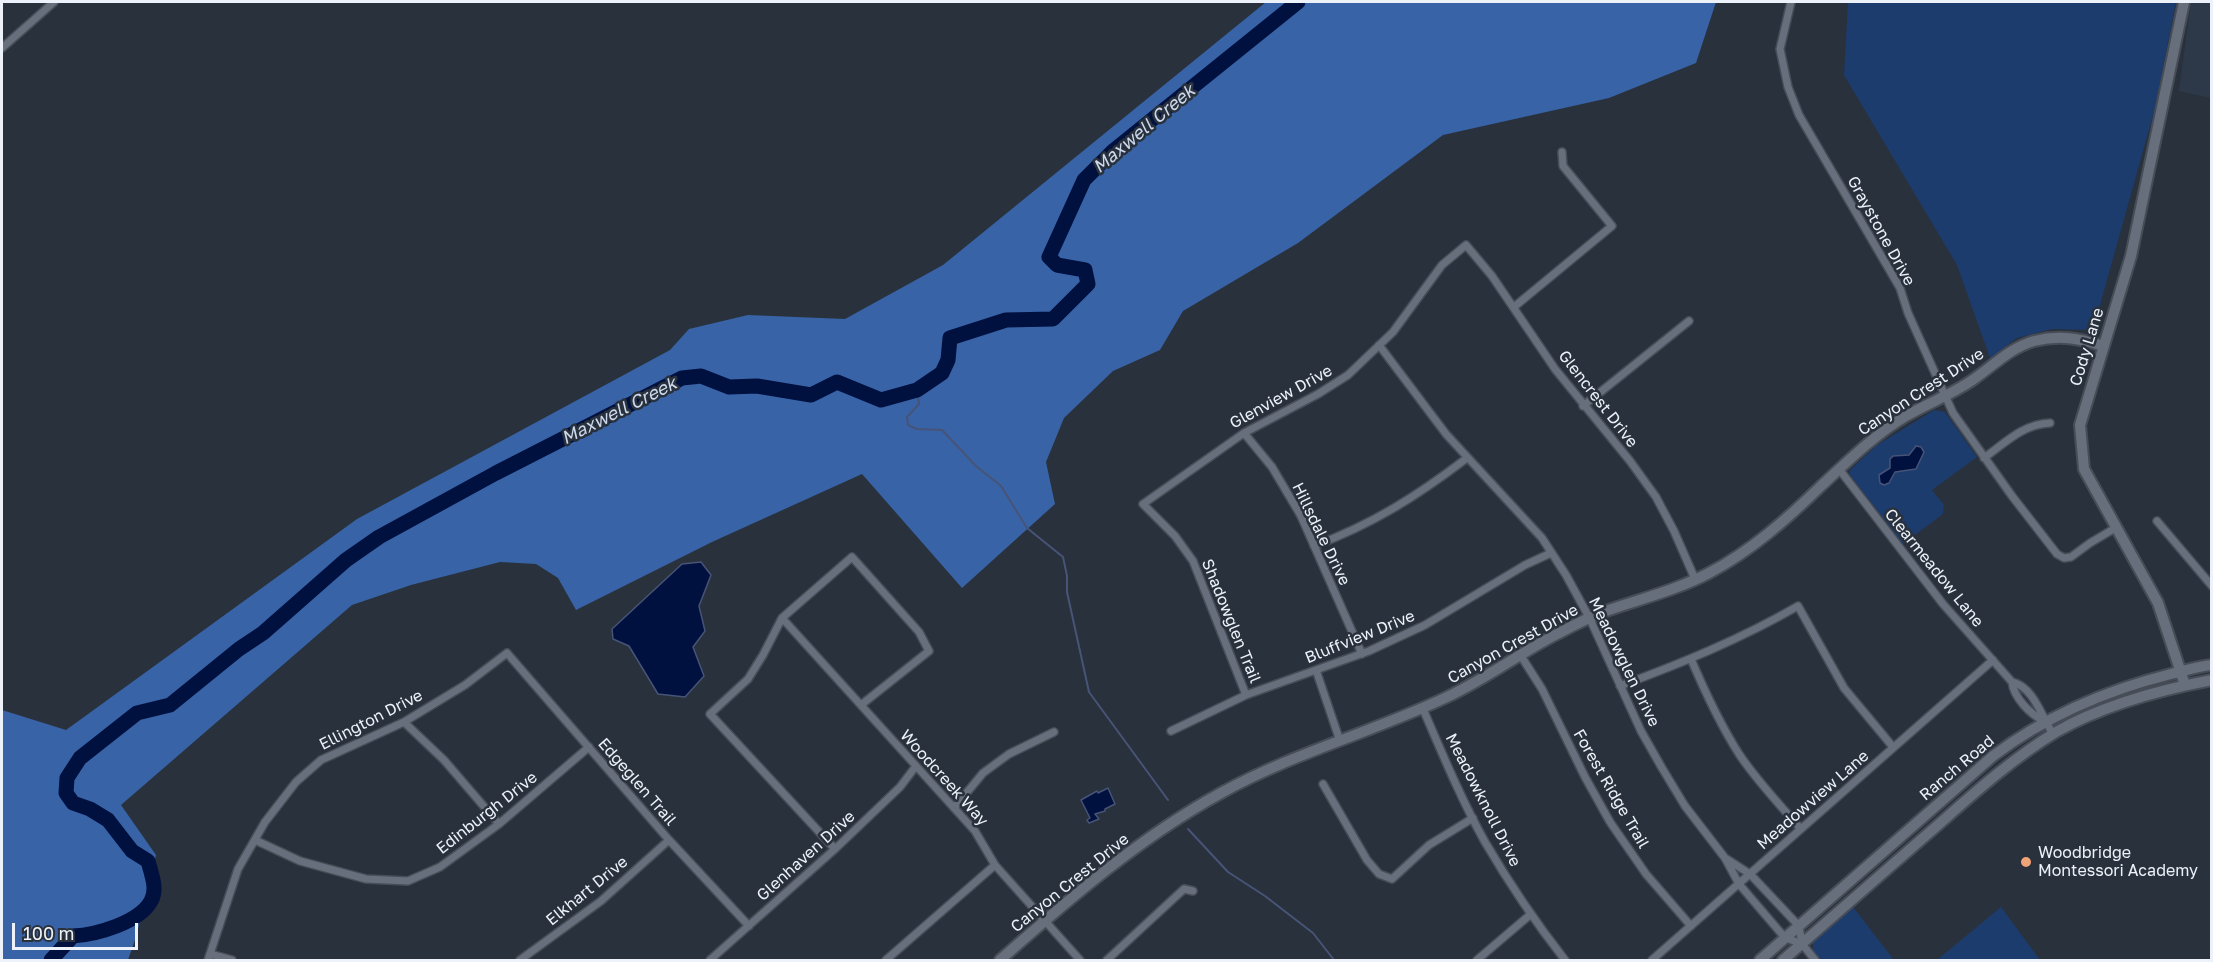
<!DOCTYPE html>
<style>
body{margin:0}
#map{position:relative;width:2213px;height:962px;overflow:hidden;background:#29313c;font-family:"Golos Text",sans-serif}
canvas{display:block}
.frame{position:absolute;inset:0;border:3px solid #edf2fa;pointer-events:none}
.scale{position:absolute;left:12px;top:923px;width:126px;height:27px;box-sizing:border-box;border:3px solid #edf2fa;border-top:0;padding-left:8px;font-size:18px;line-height:21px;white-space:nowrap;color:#edf2fa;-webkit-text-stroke:4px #29313c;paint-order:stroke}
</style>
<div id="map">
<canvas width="2213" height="962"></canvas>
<div class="frame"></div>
<div class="scale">100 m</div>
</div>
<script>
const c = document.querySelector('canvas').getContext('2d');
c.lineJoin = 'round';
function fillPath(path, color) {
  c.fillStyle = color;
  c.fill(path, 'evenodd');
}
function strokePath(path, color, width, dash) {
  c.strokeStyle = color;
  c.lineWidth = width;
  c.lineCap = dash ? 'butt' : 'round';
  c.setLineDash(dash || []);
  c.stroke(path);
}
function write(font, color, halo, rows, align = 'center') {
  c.font = font + ' "Golos Text",sans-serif';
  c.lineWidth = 5;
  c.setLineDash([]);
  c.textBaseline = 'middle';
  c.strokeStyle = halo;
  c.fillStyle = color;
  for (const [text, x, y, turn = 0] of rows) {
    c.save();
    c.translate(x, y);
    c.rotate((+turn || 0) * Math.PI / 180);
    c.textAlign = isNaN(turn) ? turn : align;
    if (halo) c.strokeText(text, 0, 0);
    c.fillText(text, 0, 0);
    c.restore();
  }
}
fillPath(new Path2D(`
 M 2191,2 L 2211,2 L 2211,98 L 2179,91 Z`), '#2d3849');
fillPath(new Path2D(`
 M 1848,2 L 2176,2 L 2155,108 L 2093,330 L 2052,329 L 2017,338 L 1990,358 L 1957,265 L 1844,75 Z
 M 1934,410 L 1945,412 L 1977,457 L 1932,490 L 1944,505 L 1943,514 L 1903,544 L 1850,475 L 1850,470 L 1877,445 Z
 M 1853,907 L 1894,960 L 1820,960 L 1813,951 L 1813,941 Z
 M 2001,907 L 2040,960 L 1937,960 Z`), '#1d3c6e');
fillPath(new Path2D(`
 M 1266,2 L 1716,2 L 1696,63 L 1609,98 L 1443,135 L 1298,243 L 1183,311 L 1160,350 L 1113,371 L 1064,418 L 1046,462 L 1055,504 L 962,588 L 862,474 L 712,542 L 576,610 L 558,578 L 536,564 L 500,562 L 411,585 L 352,605 L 121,805 L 156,855 L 136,937 L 128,960 L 2,960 L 2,710 L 66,730 L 357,519 L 670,350 L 689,329 L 748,315 L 845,319 L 943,265 Z`), '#3863a6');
const water = new Path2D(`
 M 1916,446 L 1921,447 L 1924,452 L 1916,469 L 1895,472 L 1889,483 L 1884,485 L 1880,483 L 1879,475 L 1890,468 L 1890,459 L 1893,456 L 1909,455 Z
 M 701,562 L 711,575 L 699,606 L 705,631 L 693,647 L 704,676 L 685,697 L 658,694 L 629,646 L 613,639 L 612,629 L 682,564 Z
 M 1108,788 L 1115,804 L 1105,809 L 1105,811 L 1095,814 L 1099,819 L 1089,823 L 1087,820 L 1090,818 L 1081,800 L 1097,791 L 1098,793 Z`);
fillPath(water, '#00103f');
strokePath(water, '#475477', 1.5);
strokePath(new Path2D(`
 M 917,390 L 919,404 L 907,417 L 908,425 L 917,429 L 942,430 L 976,466 L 1001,486 L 1027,528 L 1063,557 L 1067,576 L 1067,592 L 1089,692 L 1168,800
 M 1188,829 L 1228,872 L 1265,896 L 1313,933 L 1334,960`), '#475477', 2);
strokePath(new Path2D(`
 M 51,960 L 73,936 C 95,935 139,923 151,901 C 158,889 151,873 148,861 L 132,851 L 108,820 L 90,809 L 73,803 L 66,793 L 67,778 L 80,758 L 137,713 L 170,705 L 239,649 L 263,633 L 346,560 L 379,537 L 496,473 L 682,378 L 701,376 L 729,387 L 757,386 L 811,395 L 837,382 L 881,400 L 917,390 L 942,373 L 948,360 L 950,338 L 1006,320 L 1053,319 L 1088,284 L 1085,270 L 1057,265 L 1049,257 L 1084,180 L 1113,151 L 1298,2`), '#00103f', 15);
const street = new Path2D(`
 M 1791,2 L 1780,49 L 1788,87 L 1799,115 L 1900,288 L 1908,313 L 1953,413 L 2012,496 L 2057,554 L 2064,558 L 2071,557 L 2090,543 L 2117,527
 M 2,48 L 54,2
 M 1514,307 L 1612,226 L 1563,166 L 1562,152
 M 1379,345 L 1446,434 L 1542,538 L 1566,575 L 1590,619 L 1641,731 L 1662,768 L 1685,806 L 1725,858
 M 1583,406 L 1689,321
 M 1244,433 L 1272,467 L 1301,516 L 1362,654
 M 1984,458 C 2005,443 2023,424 2050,423
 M 1839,469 L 1943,604 L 2012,682 C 2014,698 2030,714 2044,721
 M 2157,521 L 2212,586
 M 1314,546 C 1373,524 1417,496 1467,458
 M 782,618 L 975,831 L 995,865 L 1080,960
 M 1521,656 L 1542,689 L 1585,777 L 1610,822 L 1646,874 L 1691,926
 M 1691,659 C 1705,692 1720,724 1739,754 C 1757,781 1780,805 1801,829
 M 1316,670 L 1340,741
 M 2012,682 C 2034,687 2042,718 2053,734
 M 1620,686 C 1682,663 1741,639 1798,606 L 1844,688 L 1893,747
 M 1246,695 L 1193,561 L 1175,536 L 1143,504 L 1244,433 L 1318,394 L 1348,375 L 1393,332 L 1442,265 L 1466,245 L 1492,276 L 1555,369 L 1630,461 L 1656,497 L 1674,531 L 1695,579
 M 1423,709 C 1442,753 1461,799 1485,842 C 1509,883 1536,923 1565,960
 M 404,722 L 444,760 L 499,824
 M 1171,731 L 1246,695 L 1369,651 L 1425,625 L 1525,565 L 1551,553
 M 1323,784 L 1367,860 L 1379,874 L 1392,879 L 1429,845 L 1473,818
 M 954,808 L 983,773 L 1009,754 L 1054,732
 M 255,840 L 300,861 L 366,879 L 408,881 L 440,867 L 499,824 L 589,747
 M 835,849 L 710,714 L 748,679 L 763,655 L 782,618 L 852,557 L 919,632 L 929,651 L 861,705
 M 1802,944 L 1786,938 L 1780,932 L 1739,884 L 1725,858 L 1750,874 L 1799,926 L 1802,944 L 1815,960
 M 210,954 L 232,960
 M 208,960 L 238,869 L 265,822 L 296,782 L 321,760 L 404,722 L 465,685 L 507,653 L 669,840 L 749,926
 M 520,960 L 601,901 L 669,840
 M 710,960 L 835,849 L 900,787 L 916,766
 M 886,960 L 995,865
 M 1107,960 L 1184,889 L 1193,891
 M 1477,960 L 1531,914
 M 1652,960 L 1993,660`);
const secondary = new Path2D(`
 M 2184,2 L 2131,256 L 2080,425 L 2084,469 L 2158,603 L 2185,685
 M 1000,960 C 1069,899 1139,838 1221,793 C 1293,753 1373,732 1447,697 C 1486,679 1521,652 1559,633 C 1574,625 1590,617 1606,611 C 1640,599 1677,590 1709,573 C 1751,551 1787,519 1821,486 C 1848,461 1874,435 1906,416 C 1928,403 1953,394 1974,379 C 1994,365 2010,348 2034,341 C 2059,335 2079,338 2103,346
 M 1760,960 L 1993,756 C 2046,716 2107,690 2171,674 C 2184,671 2198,666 2212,665
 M 1783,960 C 1832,917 1881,874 1931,831 C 1971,796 2010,760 2056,732 C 2103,705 2159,690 2212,680`);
strokePath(street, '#474d57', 10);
strokePath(secondary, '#474d57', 14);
strokePath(street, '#676f7c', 7);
strokePath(secondary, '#676f7c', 10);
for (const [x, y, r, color] of [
 [2026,862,6,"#f0a278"]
]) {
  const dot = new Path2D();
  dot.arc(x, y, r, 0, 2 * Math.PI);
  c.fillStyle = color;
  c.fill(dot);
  strokePath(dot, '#29313c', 2);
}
write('16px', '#edf2fa', '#29313c', [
 ["Graystone Drive",1881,231,61],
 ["Cody Lane",2087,347,-73],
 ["Canyon Crest Drive",1921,392,-33],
 ["Glenview Drive",1281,397,-29],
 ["Glencrest Drive",1598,399,52],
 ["Hillsdale Drive",1321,534,64],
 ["Clearmeadow Lane",1934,568,51],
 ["Shadowglen Trail",1231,621,68],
 ["Bluffview Drive",1360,637,-22],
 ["Canyon Crest Drive",1513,644,-29],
 ["Meadowglen Drive",1624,662,64],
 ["Ellington Drive",371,720,-27],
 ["Ranch Road",1957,768,-40],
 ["Woodcreek Way",944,778,48],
 ["Edgeglen Trail",637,782,49],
 ["Forest Ridge Trail",1611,789,60],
 ["Meadowknoll Drive",1483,800,63],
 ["Meadowview Lane",1813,800,-41],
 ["Edinburgh Drive",487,813,-38],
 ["Glenhaven Drive",806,856,-42],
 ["Canyon Crest Drive",1070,883,-39],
 ["Elkhart Drive",587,891,-39]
]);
write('16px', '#edf2fa', '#29313c', [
 ["Woodbridge",2038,853],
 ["Montessori Academy",2038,871]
], 'left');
write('italic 18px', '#cdd9ed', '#29313c', [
 ["Maxwell Creek",1144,129,-40],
 ["Maxwell Creek",619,411,-27]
]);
</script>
